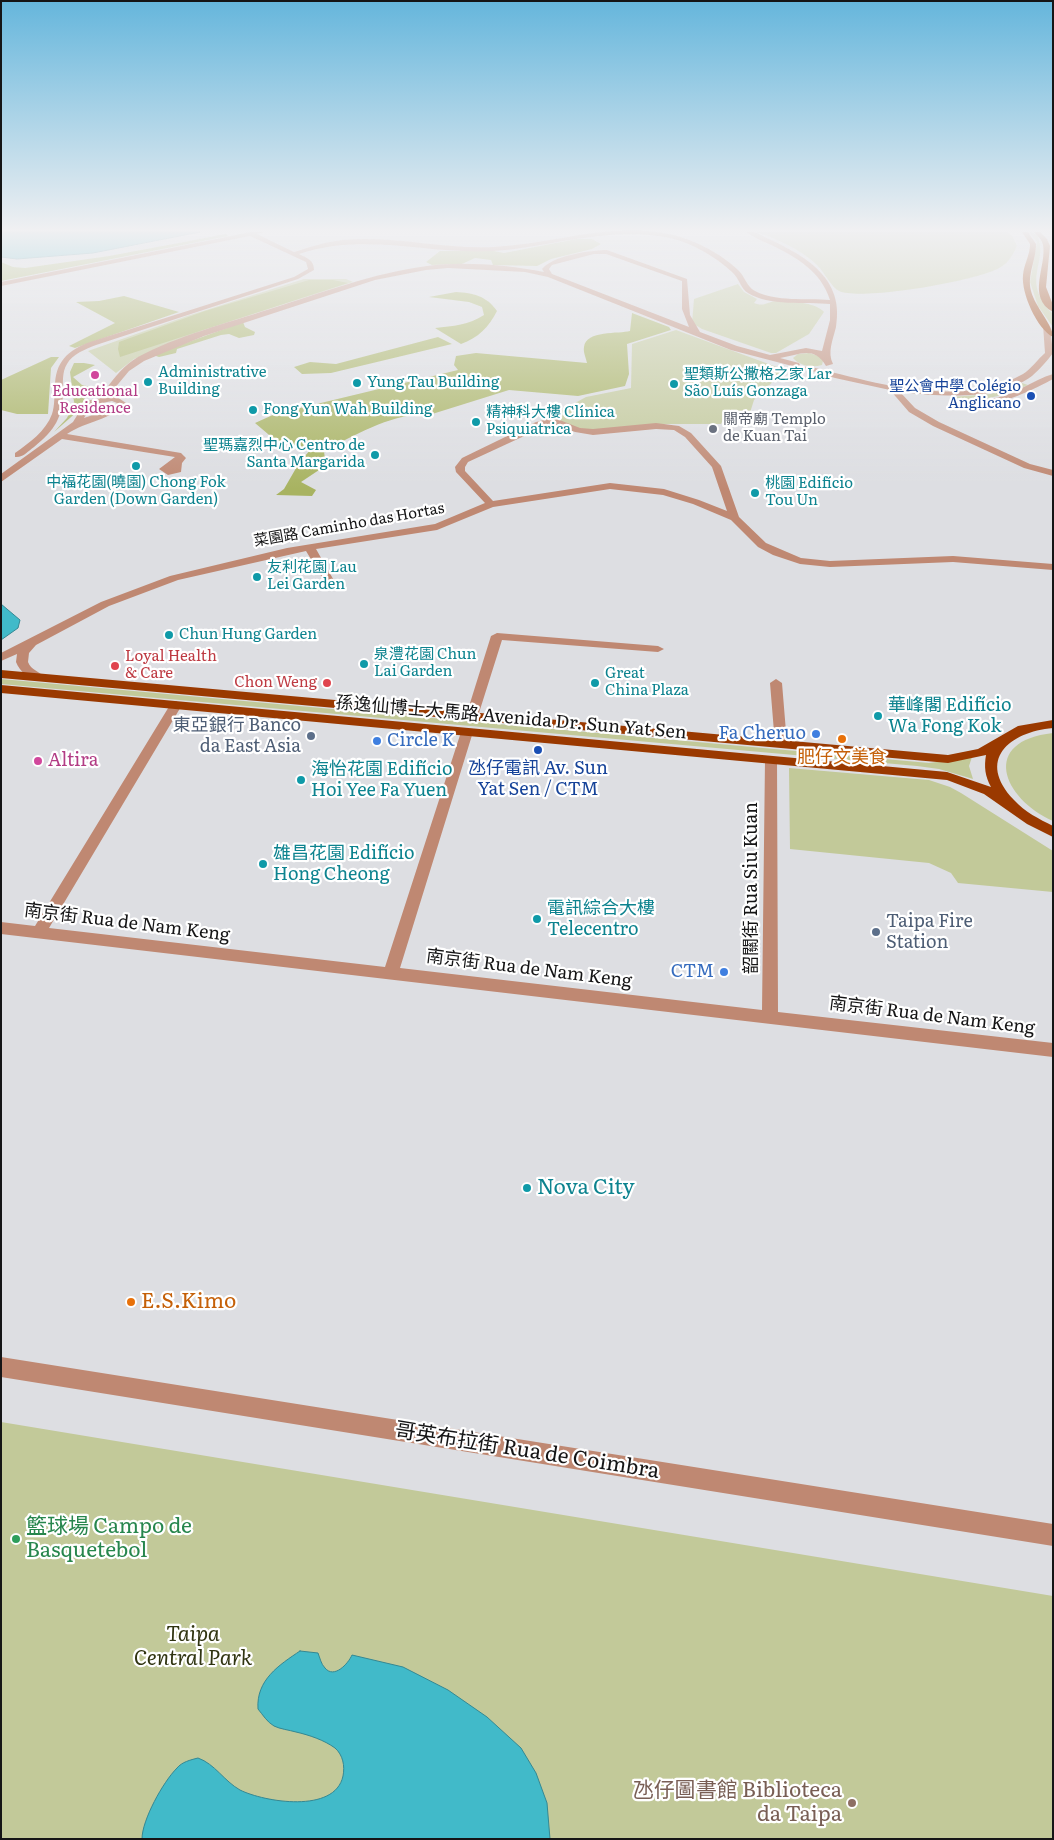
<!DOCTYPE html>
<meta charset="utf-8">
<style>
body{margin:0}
#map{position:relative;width:1054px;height:1840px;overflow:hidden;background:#dddee2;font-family:Literata,serif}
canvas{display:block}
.frame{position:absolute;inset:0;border:2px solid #151516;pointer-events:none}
</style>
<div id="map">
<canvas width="1054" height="1840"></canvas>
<div class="frame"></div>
</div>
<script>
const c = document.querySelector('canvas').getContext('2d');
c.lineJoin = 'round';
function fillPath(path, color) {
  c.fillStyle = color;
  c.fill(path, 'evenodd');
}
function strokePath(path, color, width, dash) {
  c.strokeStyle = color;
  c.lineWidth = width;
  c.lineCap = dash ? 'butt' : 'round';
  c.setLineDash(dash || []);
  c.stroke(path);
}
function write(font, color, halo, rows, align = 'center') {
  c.font = font + ' Literata,"Noto Sans SC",serif';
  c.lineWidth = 4.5;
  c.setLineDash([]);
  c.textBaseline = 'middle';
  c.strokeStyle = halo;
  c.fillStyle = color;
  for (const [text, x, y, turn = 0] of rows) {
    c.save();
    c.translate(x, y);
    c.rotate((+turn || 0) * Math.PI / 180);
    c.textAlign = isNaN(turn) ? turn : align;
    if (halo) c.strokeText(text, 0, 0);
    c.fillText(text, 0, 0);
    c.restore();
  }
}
fillPath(new Path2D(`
 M 757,232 L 1007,232 L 1013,237 L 1017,246 C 1013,255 1009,262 1001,267 C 979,281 861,301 839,291 C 832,288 824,272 817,265 C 800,249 779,240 757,232 Z
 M 1029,232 L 1037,235 C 1050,262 1019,280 1053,314 L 1053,327 L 1038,306 L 1030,282 L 1037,242 Z
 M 304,279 L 346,279 L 353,282 L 204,330 L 134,359 L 116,373 L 88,351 L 187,316 Z
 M 738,284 L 744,292 L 757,299 L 754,303 C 765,307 766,302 777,301 C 788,300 817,303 824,312 L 809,334 L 776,353 L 771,353 L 702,329 L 692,323 L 694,299 Z
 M 676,330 L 785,370 L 754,400 L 748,419 L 725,416 L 721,424 L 667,424 L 591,431 L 544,420 L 586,397 L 631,388 L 632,344 Z
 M 809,353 L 819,356 L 823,361 L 822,365 C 812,368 800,366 793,358 L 798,354 Z
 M 1022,383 L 1028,385 C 999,398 982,402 950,397 L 991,394 Z
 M 1,679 L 929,763 L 972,757 L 969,766 L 973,779 L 939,769 L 917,766 L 1,684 Z
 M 1053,733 L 1053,821 C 1002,798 980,741 1053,733 Z
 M 789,768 L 929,780 L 950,787 L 961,793 L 1053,851 L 1053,892 L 958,883 L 951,873 L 929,863 L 790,849 Z
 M 1,1422 L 1053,1596 L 1053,1839 L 1,1839 Z`), '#c2c999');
fillPath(new Path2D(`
 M 226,234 L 228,236 L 1,281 L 1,262 L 13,267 L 25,268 L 109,256 Z
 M 576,239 L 592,239 L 601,244 L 592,249 L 551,259 L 537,266 L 493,265 L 491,260 L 475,258 L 462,264 L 432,265 L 426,262 L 440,251 L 494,251 L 504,253 Z
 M 309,280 L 333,280 L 348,283 L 120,357 L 118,349 L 119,342 L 205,311 Z
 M 456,292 C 473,293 487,296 497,311 C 489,327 478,338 461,344 L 435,328 C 453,326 469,325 484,315 L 482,307 L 469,302 L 429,297 Z
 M 124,296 L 179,312 L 75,348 L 69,346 L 115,323 L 76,302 L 99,301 Z
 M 632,313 L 669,327 L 671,330 L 627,344 L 629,374 L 625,386 L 578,396 L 509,390 L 429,415 C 396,411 354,436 324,451 L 325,460 L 319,470 L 301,482 L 316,490 L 312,496 L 276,495 L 284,489 L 299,463 L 311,449 L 275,440 L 255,423 L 275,414 L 458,370 L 454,365 L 456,356 L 476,353 L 587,363 C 586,358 583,352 584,347 C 586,330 619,334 630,331 Z
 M 243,322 L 245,327 L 255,332 L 254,335 L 239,338 L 229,334 L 221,335 L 177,349 L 176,353 L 159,357 L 153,355 Z
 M 438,337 L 452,344 L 331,373 L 302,374 L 294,367 L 310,362 L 336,364 Z
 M 51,357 L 59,357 L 51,368 L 48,414 L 17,414 L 1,410 L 1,380 Z
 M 74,363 L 84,363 L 95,365 L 73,377 L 82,385 L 91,387 L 78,411 L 54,432 L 67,418 L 74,402 L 70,372 Z`), '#a8b361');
const water = new Path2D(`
 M 1,232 L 200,232 L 93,253 L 17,259 L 1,257 Z
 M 1,604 L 20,620 L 18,628 L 1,640 Z
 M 300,1651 L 318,1653 C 320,1658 321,1664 325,1668 C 334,1679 348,1664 352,1655 L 403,1667 L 448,1690 L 487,1717 L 521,1748 L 536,1773 L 547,1803 L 550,1839 L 142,1839 C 142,1820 163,1782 177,1768 C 182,1762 190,1760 198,1758 C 215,1764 224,1781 240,1790 C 264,1802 335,1814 343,1776 C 345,1766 343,1755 335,1748 C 324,1740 309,1735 296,1732 C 289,1730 280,1729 274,1726 C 267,1722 263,1715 258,1709 C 256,1680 279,1665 300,1651 Z`);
fillPath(water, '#41bac9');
strokePath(water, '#348893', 1);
fillPath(new Path2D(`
 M 251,232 L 263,232 L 257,234 L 294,252 C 310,247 325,242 342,240 C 392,235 442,249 493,247 C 553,244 612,221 673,235 C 695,240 722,254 739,271 C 745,277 747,287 755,291 C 776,302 806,298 830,300 C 821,271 796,257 771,245 C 762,241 753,237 746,232 L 754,232 C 795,251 846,272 836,327 C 833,340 827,352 833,364 L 826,366 C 814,345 799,355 780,358 L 799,363 L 800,365 L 796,367 L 731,350 L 548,277 L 525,272 L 448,268 L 426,270 L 375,280 L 204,336 L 144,361 L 129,371 L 114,389 L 114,395 L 126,403 C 112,420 86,421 67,434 L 181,453 L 186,458 L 182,463 L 181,472 L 168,475 L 159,469 L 175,457 L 62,439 L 1,482 L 1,474 L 73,422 L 86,401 L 106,397 L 106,389 C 115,377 124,365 138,357 C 177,336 227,323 270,309 C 321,293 373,273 427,266 C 461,261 510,265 544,272 L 542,269 C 552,256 590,250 607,250 L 687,279 L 690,315 L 700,332 L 737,346 L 770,355 L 806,348 L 822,351 L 830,320 L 830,304 C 807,302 768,306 748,293 C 741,289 739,278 732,272 C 716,257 692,243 670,238 C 611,225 553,247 494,251 C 427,255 366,232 299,254 C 307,258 314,260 314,270 L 298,279 L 96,345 C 86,349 72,354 67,364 C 62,372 63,382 63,391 C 63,417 55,430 34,447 C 28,451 23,458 15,457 L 15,453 C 29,443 46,431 52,414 C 55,405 54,396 55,387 C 55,362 68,350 90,342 L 294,277 L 308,269 L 306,262 L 250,236 L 1,286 L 1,282 ZM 594,254 L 606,254 L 682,281 L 682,309 L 689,327 L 552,274 L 549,269 L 552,265 ZM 112,401 L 117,403 L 111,409 L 84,418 L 92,405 Z
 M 1043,325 L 1050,327 L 1053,353 C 1047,361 1039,370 1032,376 C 997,402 940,396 900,392 L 915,408 L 939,422 L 1030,464 L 1053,470 L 1053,476 L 1024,468 L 933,426 L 909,412 L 890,390 L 835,378 L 803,368 L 807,366 C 874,382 958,410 1023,374 C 1031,369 1038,359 1045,353 Z
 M 1053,374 L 1053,379 C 1033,390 978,417 958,402 C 964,397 986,400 996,398 C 1016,394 1033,380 1053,374 Z
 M 548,419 L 557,419 L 580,428 L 593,429 L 656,423 L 679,426 L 691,433 L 721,466 L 739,517 L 766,543 L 801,558 L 830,561 L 953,556 L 1053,564 L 1053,570 L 953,562 L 830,567 L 800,564 L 773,555 L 758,547 L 731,520 L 693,504 L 663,495 L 610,489 L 493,507 L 437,530 L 316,549 L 336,584 L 331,587 L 326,584 L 306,551 L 178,580 L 109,606 L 36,645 L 29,653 L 28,662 C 31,670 39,671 44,677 L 42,680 C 31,682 20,672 16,662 L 17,654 L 1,661 L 1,653 L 101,602 L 170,576 L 287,548 L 435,524 L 485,503 L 456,472 L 455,467 L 462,458 L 536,422 ZM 548,425 L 556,425 L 575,432 L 593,435 L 656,429 L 674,430 L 685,437 L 712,467 L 727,511 L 699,500 L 664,489 L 610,483 L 493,501 L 465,471 L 465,467 L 468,462 Z
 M 497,633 L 658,646 L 664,649 L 658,652 L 502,640 L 478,716 L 476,719 L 468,719 L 466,716 L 491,636 Z
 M 776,679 L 782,683 L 787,744 L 781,748 L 775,744 L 770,683 Z
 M 176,701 L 182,705 L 49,928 L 385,967 L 461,732 L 467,728 L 473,732 L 400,968 L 762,1010 L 765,760 L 771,756 L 777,760 L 778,1012 L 1053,1043 L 1053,1057 L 1,934 L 1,922 L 35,926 L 170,705 Z
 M 1,1357 L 1053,1524 L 1053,1546 L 1,1377 Z`), '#bf8872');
fillPath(new Path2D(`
 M 1022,232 L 1028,232 L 1036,244 C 1036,261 1027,274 1031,291 C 1035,307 1053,325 1053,337 C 1037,329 1021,293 1023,275 C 1024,264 1030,255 1030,244 Z
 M 1034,232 L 1040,232 L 1047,239 L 1050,246 L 1046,287 L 1053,305 L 1053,312 C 1026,297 1047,266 1043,245 C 1042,239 1037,236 1034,232 Z
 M 1,670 L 948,755 L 978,749 L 1018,726 L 1053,720 L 1053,728 C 1009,732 976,760 1014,800 C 1025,812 1039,819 1053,826 L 1053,837 L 1027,824 L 984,794 L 947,780 L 1,693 L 1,685 L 947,772 L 991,787 C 985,776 984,767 986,755 L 948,763 L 1,678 Z`), '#9a3900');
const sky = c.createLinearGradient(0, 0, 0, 489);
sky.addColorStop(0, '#65b6dc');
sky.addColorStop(0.47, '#f0f0f2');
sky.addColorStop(1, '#f0f0f200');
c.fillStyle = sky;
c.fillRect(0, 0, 1054, 489);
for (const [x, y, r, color] of [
 [95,375,5,"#d1479c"],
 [148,382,5,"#0f9aa8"],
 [357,383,5,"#0f9aa8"],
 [674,384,5,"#0f9aa8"],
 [1031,396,5,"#1a4fb4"],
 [253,410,5,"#0f9aa8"],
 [476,422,5,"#0f9aa8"],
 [713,429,5,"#6b7280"],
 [375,455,5,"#0f9aa8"],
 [136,466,5,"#0f9aa8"],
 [755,493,5,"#0f9aa8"],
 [257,577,5,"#0f9aa8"],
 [169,635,5,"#0f9aa8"],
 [364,664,5,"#0f9aa8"],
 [115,666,5,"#e0444e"],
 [327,683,5,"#e0444e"],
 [595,683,5,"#0f9aa8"],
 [878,716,5,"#0f9aa8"],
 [816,734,5,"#3f7fe0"],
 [311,736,5,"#5c6f8a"],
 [842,739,5,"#e8710a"],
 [377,741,5,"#3f7fe0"],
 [538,750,5,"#1a4fb4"],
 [38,761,5,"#d1479c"],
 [301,780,5,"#0f9aa8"],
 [263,864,5,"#0f9aa8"],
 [537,919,5,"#0f9aa8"],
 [876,932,5,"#5c6f8a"],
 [724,972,5,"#3f7fe0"],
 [527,1188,5,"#0f9aa8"],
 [131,1302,5,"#e8710a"],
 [16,1539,5,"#2e9e5b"],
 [852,1803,5,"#8d6e63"]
]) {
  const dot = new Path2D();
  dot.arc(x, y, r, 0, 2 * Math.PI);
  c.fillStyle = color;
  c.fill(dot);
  strokePath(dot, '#fff', 2);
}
write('15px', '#0d838f', '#fff', [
 ["Administrative",158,373],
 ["Building",158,390],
 ["聖類斯公撒格之家 Lar",684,375],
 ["São Luís Gonzaga",684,392],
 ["Yung Tau Building",367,383],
 ["Fong Yun Wah Building",263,410],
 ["精神科大樓 Clínica",486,413],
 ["Psiquiatrica",486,430],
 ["聖瑪嘉烈中心 Centro de",365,446,"right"],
 ["Santa Margarida",365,463,"right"],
 ["中福花園(曉園) Chong Fok",136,483,"center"],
 ["Garden (Down Garden)",136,500,"center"],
 ["桃園 Edifício",765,484],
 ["Tou Un",765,501],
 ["友利花園 Lau",267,568],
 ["Lei Garden",267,585],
 ["Chun Hung Garden",179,635],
 ["泉澧花園 Chun",374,655],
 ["Lai Garden",374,672],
 ["Great",605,674],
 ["China Plaza",605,691]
], 'left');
write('15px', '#164399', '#fff', [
 ["聖公會中學 Colégio",1021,387],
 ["Anglicano",1021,404]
], 'right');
write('15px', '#b23c85', '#fff', [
 ["Educational",95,392],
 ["Residence",95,409]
]);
write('15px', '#5b616d', '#fff', [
 ["關帝廟 Templo",723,420],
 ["de Kuan Tai",723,437]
], 'left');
write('15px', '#151516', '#fff', [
 ["菜園路 Caminho das Hortas",349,525,-10]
]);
write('15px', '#be3a42', '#fff', [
 ["Loyal Health",125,657],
 ["& Care",125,674],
 ["Chon Weng",317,683,"right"]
], 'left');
write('18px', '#0d838f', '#fff', [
 ["華峰閣 Edifício",888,706],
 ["Wa Fong Kok",888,727],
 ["海怡花園 Edifício",311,770],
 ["Hoi Yee Fa Yuen",311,791],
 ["雄昌花園 Edifício",273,854],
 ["Hong Cheong",273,875],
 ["電訊綜合大樓",547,909],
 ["Telecentro",547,930]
], 'left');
write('18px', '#151516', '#fff', [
 ["孫逸仙博士大馬路 Avenida Dr. Sun Yat Sen",511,718,5],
 ["韶關街 Rua Siu Kuan",752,888,-90],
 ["南京街 Rua de Nam Keng",127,923,7],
 ["南京街 Rua de Nam Keng",529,969,7],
 ["南京街 Rua de Nam Keng",932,1016,7]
]);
write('18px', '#4e5e75', '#fff', [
 ["東亞銀行 Banco",301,726],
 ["da East Asia",301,747],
 ["Taipa Fire",886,922,"left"],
 ["Station",886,943,"left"]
], 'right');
write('18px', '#366cbe', '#fff', [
 ["Fa Cheruo",806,734],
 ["Circle K",387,741,"left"],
 ["CTM",714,972]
], 'right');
write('18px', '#c56008', '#fff', [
 ["肥仔文美食",842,758]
]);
write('18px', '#b23c85', '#fff', [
 ["Altira",48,761]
], 'left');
write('18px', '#164399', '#fff', [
 ["氹仔電訊 Av. Sun",538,769],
 ["Yat Sen / CTM",538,790]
]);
write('21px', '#0d838f', '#fff', [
 ["Nova City",537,1188]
], 'left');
write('21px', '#c56008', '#fff', [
 ["E.S.Kimo",141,1302]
], 'left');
write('21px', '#151516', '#fff', [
 ["哥英布拉街 Rua de Coimbra",527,1451,9]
]);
write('21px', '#27864d', '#fff', [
 ["籃球場 Campo de",26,1527],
 ["Basquetebol",26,1551]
], 'left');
write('italic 21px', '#303411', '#fff', [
 ["Taipa",193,1635],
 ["Central Park",193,1659]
]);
write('21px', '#785e54', '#fff', [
 ["氹仔圖書館 Biblioteca",842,1791],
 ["da Taipa",842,1815]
], 'right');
</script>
